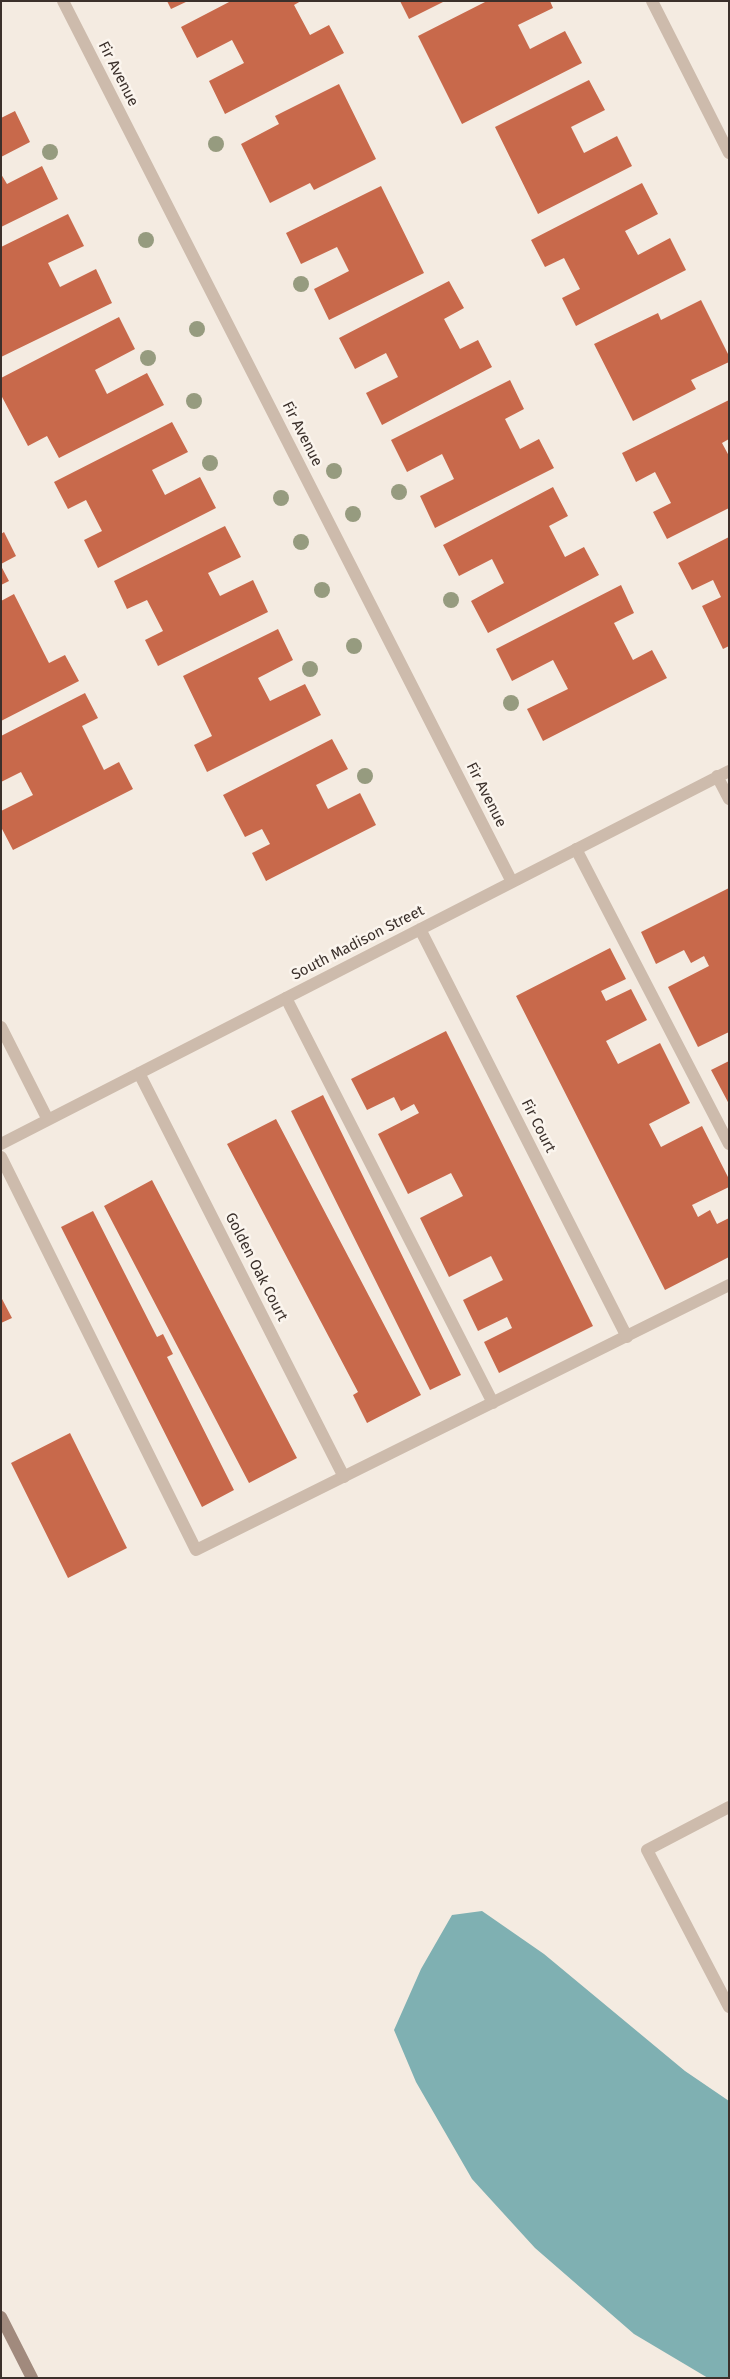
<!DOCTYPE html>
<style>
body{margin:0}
#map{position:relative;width:730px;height:2379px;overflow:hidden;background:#f4ebe1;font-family:"Fira Sans",sans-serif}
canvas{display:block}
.frame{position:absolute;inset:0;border:2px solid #3b302b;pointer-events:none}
</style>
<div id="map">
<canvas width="730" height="2379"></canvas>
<div class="frame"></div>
</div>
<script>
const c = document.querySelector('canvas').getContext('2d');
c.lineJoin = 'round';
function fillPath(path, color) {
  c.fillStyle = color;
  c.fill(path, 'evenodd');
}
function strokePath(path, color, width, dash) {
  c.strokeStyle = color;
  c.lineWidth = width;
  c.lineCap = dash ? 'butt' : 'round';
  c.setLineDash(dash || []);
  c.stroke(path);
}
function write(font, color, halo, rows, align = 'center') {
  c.font = font + ' "Fira Sans",sans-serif';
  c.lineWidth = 5;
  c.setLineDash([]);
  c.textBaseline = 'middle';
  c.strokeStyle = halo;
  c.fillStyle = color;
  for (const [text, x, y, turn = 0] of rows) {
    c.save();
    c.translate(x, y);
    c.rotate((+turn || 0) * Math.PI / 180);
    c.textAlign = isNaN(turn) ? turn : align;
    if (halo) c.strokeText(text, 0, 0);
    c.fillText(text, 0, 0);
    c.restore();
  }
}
fillPath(new Path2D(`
 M 482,1911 L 544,1954 L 685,2071 L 729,2101 L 729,2378 L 708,2378 L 634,2334 L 535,2248 L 472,2179 L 416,2082 L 394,2030 L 421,1969 L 452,1915 Z`), '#7fb0b2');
fillPath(new Path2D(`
 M 167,1 L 188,1 L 171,9 Z
 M 231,1 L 301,1 L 294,5 L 310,35 L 329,25 L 344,53 L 225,114 L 209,81 L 244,63 L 232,40 L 197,58 L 181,27 Z
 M 400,1 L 445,1 L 409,19 Z
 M 487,1 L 550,1 L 553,8 L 518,25 L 530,49 L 565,31 L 582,63 L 462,124 L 418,36 Z
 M 589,80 L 605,110 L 571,127 L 584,153 L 617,136 L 632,166 L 538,214 L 495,127 Z
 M 339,84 L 376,159 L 314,190 L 310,183 L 270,203 L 241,144 L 279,124 L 275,116 Z
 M 15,111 L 30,142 L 1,157 L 1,118 Z
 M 42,166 L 58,199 L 1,227 L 1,174 L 7,184 Z
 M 642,183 L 658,214 L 625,231 L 638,255 L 670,238 L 686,270 L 576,326 L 562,298 L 580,289 L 564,258 L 545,267 L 531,240 Z
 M 381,186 L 424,273 L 329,320 L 314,289 L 349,271 L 337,247 L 301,264 L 286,233 Z
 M 68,214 L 84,246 L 48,263 L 60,287 L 96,269 L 112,303 L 1,357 L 1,247 Z
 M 449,281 L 464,308 L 444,319 L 460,349 L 478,340 L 492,367 L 382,425 L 366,393 L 398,377 L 386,353 L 355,369 L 339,338 Z
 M 701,300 L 729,356 L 729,362 L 691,380 L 696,389 L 633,421 L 594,344 L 658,313 L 661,320 Z
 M 119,317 L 135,349 L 95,370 L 107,394 L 147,373 L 164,405 L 59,458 L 47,436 L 28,446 L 1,395 L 1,378 Z
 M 510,380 L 524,409 L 505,419 L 520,449 L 539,439 L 554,468 L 435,528 L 420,496 L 454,479 L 442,454 L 407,472 L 391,440 Z
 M 729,400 L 729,439 L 722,443 L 729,456 L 729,508 L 667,539 L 653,512 L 671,503 L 655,472 L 636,482 L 622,453 Z
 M 172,422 L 188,452 L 152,470 L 165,495 L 200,477 L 216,508 L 98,568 L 84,540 L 102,531 L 86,500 L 68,509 L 54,482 Z
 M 553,487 L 568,516 L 549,526 L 565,557 L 584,547 L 599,575 L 488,633 L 471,601 L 504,583 L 492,559 L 459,576 L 443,545 Z
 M 225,526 L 241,557 L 208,573 L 220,596 L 253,580 L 268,612 L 158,666 L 145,640 L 163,631 L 147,600 L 127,609 L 114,581 Z
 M 4,532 L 16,556 L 1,564 L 1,534 Z
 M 729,537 L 729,646 L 723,649 L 702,606 L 721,597 L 713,580 L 692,590 L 678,563 Z
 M 1,566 L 9,581 L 1,585 Z
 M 621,585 L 634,613 L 614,623 L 633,660 L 652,650 L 667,678 L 543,741 L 527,709 L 568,689 L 553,660 L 512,681 L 496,649 Z
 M 14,594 L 49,663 L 65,655 L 79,681 L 1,721 L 1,601 Z
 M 278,629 L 293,660 L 258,678 L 270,701 L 305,684 L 321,715 L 207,772 L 194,745 L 212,736 L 183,676 Z
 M 85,693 L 98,718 L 82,726 L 104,770 L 119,762 L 133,789 L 13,850 L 1,827 L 1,811 L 33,795 L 21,772 L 1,782 L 1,736 Z
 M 332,739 L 348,769 L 316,785 L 328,809 L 360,793 L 376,825 L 266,881 L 252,853 L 270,844 L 262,829 L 245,837 L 223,795 Z
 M 729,888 L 729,1032 L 698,1047 L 668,987 L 709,966 L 704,956 L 691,963 L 684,950 L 656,964 L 641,932 Z
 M 610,948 L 626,979 L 601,991 L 606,1001 L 631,989 L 647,1020 L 606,1041 L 618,1064 L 660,1043 L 690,1103 L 649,1124 L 661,1147 L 702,1126 L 729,1179 L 729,1187 L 692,1205 L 698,1217 L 710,1210 L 717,1224 L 729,1218 L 729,1257 L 665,1290 L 516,996 Z
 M 446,1031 L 593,1326 L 499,1373 L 484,1342 L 512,1328 L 507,1317 L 478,1331 L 463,1300 L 503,1280 L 491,1256 L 449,1277 L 420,1218 L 463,1196 L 451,1173 L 408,1194 L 378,1134 L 419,1113 L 414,1104 L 401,1111 L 394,1097 L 367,1110 L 351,1079 Z
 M 729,1061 L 729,1104 L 711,1070 Z
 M 323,1095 L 461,1375 L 430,1390 L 291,1111 Z
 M 276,1119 L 421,1395 L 367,1423 L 353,1395 L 358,1392 L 227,1144 Z
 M 152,1180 L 297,1458 L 249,1483 L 104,1206 Z
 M 93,1211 L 157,1337 L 163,1334 L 173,1354 L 167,1357 L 234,1490 L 202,1507 L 61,1227 Z
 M 1,1297 L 12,1318 L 1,1323 Z
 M 70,1433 L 127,1548 L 68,1578 L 11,1463 Z`), '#c8694b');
strokePath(new Path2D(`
 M 576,849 L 729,1144
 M 286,998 L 493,1403
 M 1,1157 L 196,1550 L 729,1285
 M 729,1807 L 647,1850 L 729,2007`), '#cdbbac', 12);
strokePath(new Path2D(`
 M 63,1 L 512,882
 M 652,1 L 729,153
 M 717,776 L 729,799
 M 420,929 L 627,1337
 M 1,1027 L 48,1120
 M 139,1073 L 344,1477
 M 1,1144 L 729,771`), '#cdbbac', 12);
strokePath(new Path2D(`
 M 1,2317 L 32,2378`), '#a18a7d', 12);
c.fillStyle = '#969b7f';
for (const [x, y] of [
 [216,144],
 [50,152],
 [146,240],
 [301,284],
 [197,329],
 [148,358],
 [194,401],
 [210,463],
 [334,471],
 [399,492],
 [281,498],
 [353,514],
 [301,542],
 [322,590],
 [451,600],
 [354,646],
 [310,669],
 [511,703],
 [365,776]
]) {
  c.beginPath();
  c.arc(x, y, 8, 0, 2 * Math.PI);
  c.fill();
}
write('15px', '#3b302b', '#fbf5ee', [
 ["Fir Avenue",118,74,63],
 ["Fir Avenue",302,434,63],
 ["Fir Avenue",486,795,63],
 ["South Madison Street",358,943,-27],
 ["Fir Court",538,1126,63],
 ["Golden Oak Court",256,1267,63]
]);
</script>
